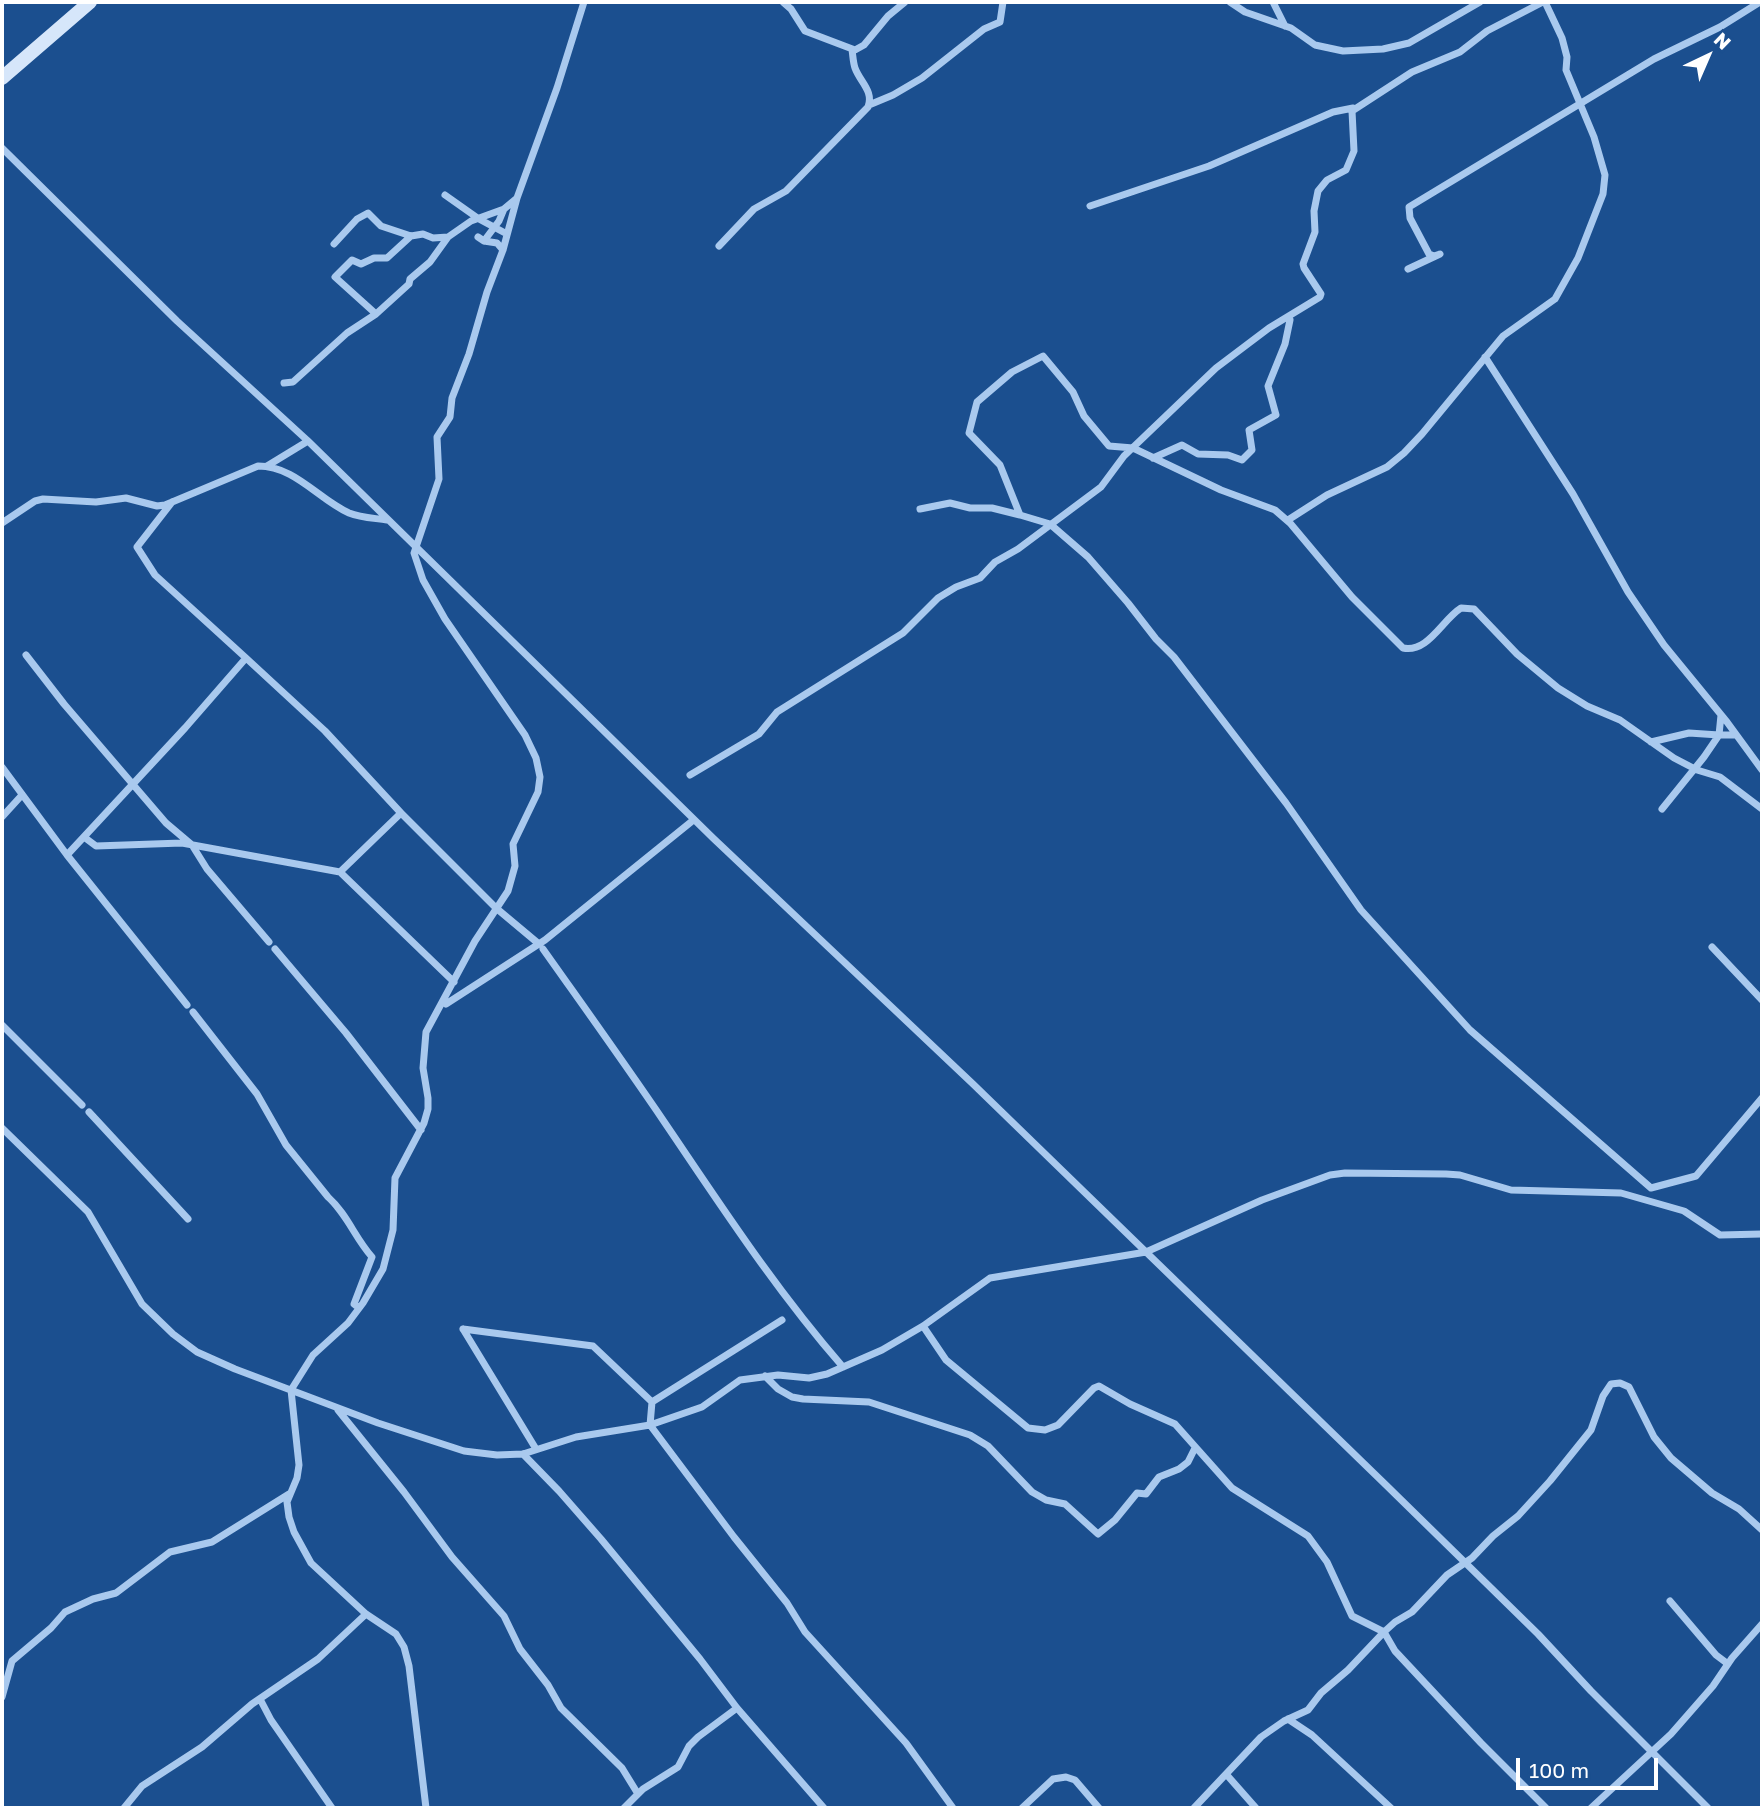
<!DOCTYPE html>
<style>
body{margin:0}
#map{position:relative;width:1764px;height:1810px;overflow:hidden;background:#1b4f8f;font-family:"Golos Text",sans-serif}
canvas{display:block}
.frame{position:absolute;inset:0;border:4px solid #fff;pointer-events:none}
.north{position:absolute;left:1673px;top:21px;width:70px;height:70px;-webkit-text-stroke:5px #1b4f8f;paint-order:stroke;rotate:44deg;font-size:19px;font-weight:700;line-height:28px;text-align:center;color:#fff}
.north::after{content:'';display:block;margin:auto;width:24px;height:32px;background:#fff;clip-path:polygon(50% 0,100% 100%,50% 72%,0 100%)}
.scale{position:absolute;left:1516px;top:1758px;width:142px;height:32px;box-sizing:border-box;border:4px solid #fff;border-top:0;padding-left:9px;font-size:21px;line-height:24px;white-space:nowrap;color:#fff;-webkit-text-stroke:5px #1b4f8f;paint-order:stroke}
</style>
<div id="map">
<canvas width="1764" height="1810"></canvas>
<div class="frame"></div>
<div class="north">N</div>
<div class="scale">100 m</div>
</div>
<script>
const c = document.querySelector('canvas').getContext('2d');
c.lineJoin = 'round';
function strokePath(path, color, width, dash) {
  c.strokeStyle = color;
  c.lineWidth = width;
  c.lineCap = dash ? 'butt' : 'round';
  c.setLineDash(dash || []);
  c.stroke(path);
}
strokePath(new Path2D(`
 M 783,2 L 791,9 L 805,31 L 855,50 L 864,45 L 888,16 L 905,2
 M 1230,2 L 1245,12 L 1291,28 L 1315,45 L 1343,51 L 1383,49 L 1409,43 L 1480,2
 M 1273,2 L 1285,26
 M 869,105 L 893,95 L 922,78 L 984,29 L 1000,22 L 1003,2
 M 2,148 L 177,321 L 308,441 L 713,838 L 973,1084 L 1387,1486 L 1538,1634 L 1591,1691 L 1708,1808
 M 445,195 L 479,219 L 507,234
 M 1090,206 L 1209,166 L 1333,112 L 1353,108
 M 478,237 L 484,241 L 499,221 L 504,209 L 516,199
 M 484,241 L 497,243 L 503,250
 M 334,244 L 357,219 L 368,213 L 381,226 L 411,236 L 423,234 L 433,238 L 448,237 L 471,221 L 504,209
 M 719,246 L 754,209 L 786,191 L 868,107 C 874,91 860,82 855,68 C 853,62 853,56 852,50
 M 1408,269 L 1440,254 L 1434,256 L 1429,254 L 1410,218 L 1409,207 L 1654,59 L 1720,27 L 1760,2
 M 376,314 L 335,277 L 352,260 L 361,264 L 374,258 L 387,258 L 411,236
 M 1485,357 L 1573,494 L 1628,592 L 1664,645 L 1727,722 L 1762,770
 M 284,383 L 293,382 L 347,333 L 376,314 L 409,284 L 410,279 L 430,262 L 448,237
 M 1153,458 L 1182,445 L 1198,454 L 1228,455 L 1242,460 L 1252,450 L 1249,430 L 1276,415 L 1268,386 L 1285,344 L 1290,320
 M 267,466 L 308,441
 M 920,509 L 950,503 L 970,508 L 992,508 L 1020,515 L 1000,465 L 969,433 L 977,402 L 1012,372 L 1043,356 L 1073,392 L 1084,416 L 1109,446 L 1133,448 L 1221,490 L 1275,510 L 1290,523 L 1352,597 L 1403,648 C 1428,653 1442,620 1461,608 L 1474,609 L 1517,654 L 1558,688 L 1587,706 L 1620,720 L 1674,758 L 1697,770 L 1720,777 L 1762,809
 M 1020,515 L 1050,524 L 1088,557 L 1128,603 L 1156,639 L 1174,657 L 1286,803 L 1361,910 L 1470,1030 L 1651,1188 L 1696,1176 L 1762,1098
 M 1288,520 L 1327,495 L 1387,467 L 1404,453 L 1422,434 L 1503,336 L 1555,299 L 1578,258 L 1603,194 L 1605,175 L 1594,137 L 1566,70 L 1567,57 L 1562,38 L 1545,2
 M 2,523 L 35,501 L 43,499 L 96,502 L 126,498 L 157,506 L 165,505 L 258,466 C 295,466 318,499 349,513 C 361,518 374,518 387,520
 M 26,655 L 64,704 L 166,823 L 192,845 L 207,869 L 269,942
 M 1651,742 L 1689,733 L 1719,735 L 1721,715
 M 2,767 L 67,855 L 187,1005
 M 690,775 L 759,734 L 777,712 L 903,633 L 938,598 L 956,587 L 980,578 L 995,562 L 1018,549 L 1101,487 L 1124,456 L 1216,368 L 1269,328 L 1320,297 L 1321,294 L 1304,268 L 1303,264 L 1315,232 L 1314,211 L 1318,191 L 1327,180 L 1346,170 L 1354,151 L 1352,111 L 1412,72 L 1460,52 L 1487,31 L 1543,2
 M 1662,809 L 1704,757 L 1719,735 L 1736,735
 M 401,813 L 496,908 L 539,944
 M 2,817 L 22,795
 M 84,837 L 96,846 L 182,843 L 340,872 L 401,813 L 325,731 L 246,658
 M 67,855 L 185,728 L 246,658 L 155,575 L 137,547 L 172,502
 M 340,872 L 454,982
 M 1712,947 L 1762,1000
 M 275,949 L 346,1033 L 421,1130
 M 543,949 C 584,1007 625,1064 665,1123 C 722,1207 775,1289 843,1367
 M 446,1004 L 545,940 L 691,822
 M 193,1012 L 257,1094 L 286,1145 L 328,1197 C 347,1214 355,1238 372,1257 L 354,1304 L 359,1308
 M 2,1025 L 82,1105
 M 89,1112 L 188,1219
 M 2,1128 L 88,1212 L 142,1304 L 173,1334 L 197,1352 L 235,1369 L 378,1423 L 464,1451 L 497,1455 L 523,1454 L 576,1437 L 650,1425 L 702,1407 L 740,1380 L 778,1375 L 809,1378 L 827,1374 L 882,1350 L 923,1326 L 990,1278 L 1146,1252 L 1262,1200 L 1330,1175 L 1345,1173 L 1446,1174 L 1460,1175 L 1511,1190 L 1621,1193 L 1684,1211 L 1720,1235 L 1762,1234
 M 923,1326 L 946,1360 L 1028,1428 L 1045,1430 L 1058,1425 L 1094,1388 L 1099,1386 L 1130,1404 L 1175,1424 L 1232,1488 L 1308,1536 L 1327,1562 L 1352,1616 L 1384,1632 L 1395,1651 L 1481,1743 L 1546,1808
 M 463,1329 L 593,1346 L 652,1402 L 650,1425 L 734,1537 L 787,1603 L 805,1632 L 906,1743 L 953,1808
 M 463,1329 L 536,1449
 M 765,1376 L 778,1389 L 792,1397 L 803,1399 L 869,1402 L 970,1435 L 988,1446 L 1032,1492 L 1046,1500 L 1065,1504 L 1098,1534 L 1115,1520 L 1137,1493 L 1146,1494 L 1159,1477 L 1179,1469 L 1188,1462 L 1195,1448
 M 652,1402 L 782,1320
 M 338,1410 L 404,1492 L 452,1557 L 504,1616 L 520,1649 L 548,1685 L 561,1708 L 622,1768 L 638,1794
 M 523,1454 L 559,1491 L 601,1539 L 700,1659 L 737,1708 L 824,1808
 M 1670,1601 L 1716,1655 L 1728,1664
 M 2,1697 L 12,1661 L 51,1628 L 65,1612 L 93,1599 L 116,1593 L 170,1552 L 212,1542 L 289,1494
 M 260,1699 L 271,1720 L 332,1808
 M 1288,1719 L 1312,1735 L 1391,1808
 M 1226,1774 L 1256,1808
 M 124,1808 L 142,1786 L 202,1747 L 252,1704 L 318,1659 L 366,1614
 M 426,1808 L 409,1666 L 404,1647 L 396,1634 L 366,1614 L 311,1563 L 294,1532 L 289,1517 L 287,1502 L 297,1478 L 299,1465 L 291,1390 L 313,1355 L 348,1323 L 363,1303 L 383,1269 L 393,1230 L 395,1178 L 424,1123 L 428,1109 L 428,1098 L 423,1068 L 426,1032 L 475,941 L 508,891 L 515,866 L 513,844 L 538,792 L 540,777 L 536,758 L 525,735 L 445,619 L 423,580 L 414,553 L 439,479 L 437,437 L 450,417 L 452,398 L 469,354 L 487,292 L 503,250 L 517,198 L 557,88 L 584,2
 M 624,1808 L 643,1789 L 678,1767 L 689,1746 L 698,1737 L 737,1708
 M 1022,1808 L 1053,1779 L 1066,1777 L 1075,1780 L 1099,1808
 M 1194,1808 L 1261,1737 L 1284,1721 L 1308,1710 L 1321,1693 L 1348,1670 L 1384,1632 L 1395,1622 L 1412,1612 L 1447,1575 L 1472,1558 L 1493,1536 L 1518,1516 L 1550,1481 L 1591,1430 L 1603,1396 L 1611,1384 L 1620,1383 L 1629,1387 L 1654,1437 L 1671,1458 L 1712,1493 L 1739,1509 L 1762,1530
 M 1591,1808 L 1671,1734 L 1713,1686 L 1732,1658 L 1762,1624`), '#a9c9ee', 7);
strokePath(new Path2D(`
 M 2,78 L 90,2`), '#d6e6fa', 14);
</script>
